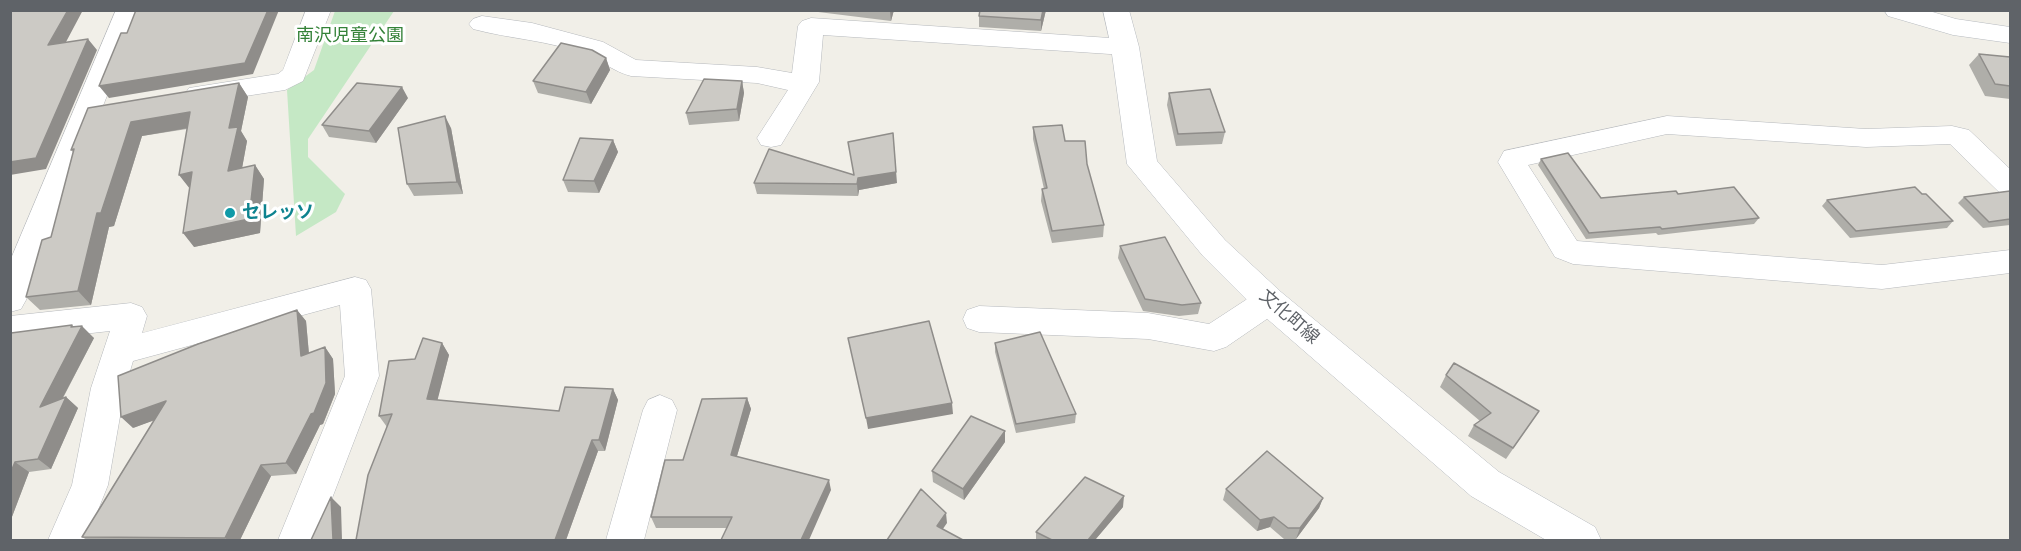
<!DOCTYPE html>
<meta charset="utf-8">
<style>
body{margin:0}
#map{position:relative;width:2021px;height:551px;overflow:hidden;background:#f1efe8;font-family:"Noto Sans",sans-serif}
canvas{display:block}
.frame{position:absolute;inset:0;border:12px solid #5f6368;pointer-events:none}
</style>
<div id="map">
<canvas width="2021" height="551"></canvas>
<div class="frame"></div>
</div>
<script>
const c = document.querySelector('canvas').getContext('2d');
c.lineJoin = 'round';
function fillPath(path, color) {
  c.fillStyle = color;
  c.fill(path, 'evenodd');
}
function strokePath(path, color, width, dash) {
  c.strokeStyle = color;
  c.lineWidth = width;
  c.lineCap = dash ? 'butt' : 'round';
  c.setLineDash(dash || []);
  c.stroke(path);
}
function write(font, color, halo, rows, align = 'center') {
  c.font = font + ' "Noto Sans","Noto Sans JP",sans-serif';
  c.lineWidth = 6;
  c.setLineDash([]);
  c.textBaseline = 'middle';
  c.strokeStyle = halo;
  c.fillStyle = color;
  for (const [text, x, y, turn = 0] of rows) {
    c.save();
    c.translate(x, y);
    c.rotate((+turn || 0) * Math.PI / 180);
    c.textAlign = isNaN(turn) ? turn : align;
    if (halo) c.strokeText(text, 0, 0);
    c.fillText(text, 0, 0);
    c.restore();
  }
}
fillPath(new Path2D(`
 M 335,11 L 394,11 L 308,139 L 308,157 L 345,194 L 336,212 L 296,236 L 287,90 L 314,70 Z`), '#c5e8c5');
const street = new Path2D(`
 M 116,10 L 141,10 L 26,300 L 21,309 L 10,312 L 10,261 Z
 M 306,10 L 331,10 L 303,81 L 285,90 L 199,103 L 189,100 L 185,94 L 189,88 L 278,74 L 283,70 Z
 M 482,16 L 532,23 L 603,42 L 636,60 L 757,67 L 792,73 L 798,26 L 802,21 L 811,18 L 1125,39 L 1134,41 L 1138,47 L 1134,53 L 1125,55 L 823,35 L 819,82 L 781,145 L 771,147 L 761,145 L 757,138 L 788,90 L 757,83 L 631,76 C 614,72 601,60 584,54 C 548,40 510,39 473,29 L 469,24 L 473,19 Z
 M 1667,116 L 1866,129 L 1952,126 L 1969,130 L 2010,169 L 2010,196 L 2000,193 L 1950,144 L 1866,147 L 1667,134 L 1528,165 L 1577,241 L 1882,265 L 2010,250 L 2010,273 L 1882,289 L 1573,264 L 1555,257 L 1498,162 L 1504,151 Z
 M 355,277 L 366,280 L 371,289 L 379,376 L 316,540 L 278,540 L 345,376 L 340,305 L 133,361 L 125,388 L 108,485 L 86,540 L 48,540 L 72,485 L 91,388 L 110,331 L 10,342 L 10,316 L 131,303 L 142,307 L 147,316 L 142,333 Z
 M 1269,289 L 1280,292 L 1285,301 L 1280,310 L 1226,347 L 1214,351 L 1148,339 L 979,332 L 967,328 L 963,319 L 967,310 L 979,306 L 1148,313 L 1209,324 L 1258,292 Z
 M 660,395 L 672,400 L 677,410 L 644,540 L 606,540 L 643,410 L 648,400 Z`);
const secondary = new Path2D(`
 M 1103,10 L 1129,10 L 1139,47 L 1157,161 L 1225,240 L 1281,292 L 1499,472 L 1595,527 L 1601,540 L 1546,540 L 1471,496 L 1257,310 L 1203,256 L 1127,164 L 1111,47 Z
 M 1884,10 L 1926,10 L 1956,19 L 2010,27 L 2010,43 L 1953,35 L 1888,16 Z`);
strokePath(street, '#b5b8bc', 1);
strokePath(secondary, '#b6babf', 1);
fillPath(street, '#fff');
fillPath(secondary, '#fff');
fillPath(new Path2D(`
 M 802,10 L 894,10 L 891,21 Z
 M 980,10 L 1046,10 L 1041,31 L 979,27 L 979,16 Z
 M 1979,54 L 2010,57 L 2010,99 L 1985,96 L 1969,65 Z
 M 606,58 L 610,70 L 591,104 L 538,93 L 533,81 Z
 M 742,81 L 744,93 L 739,121 L 689,125 L 686,113 Z
 M 239,83 L 248,97 L 241,131 L 247,141 L 242,168 L 255,165 L 264,179 L 260,233 L 194,247 L 187,129 L 142,136 L 114,226 L 109,227 L 91,305 L 40,310 L 26,297 L 51,237 L 73,152 L 71,150 Z
 M 1169,93 L 1225,132 L 1222,144 L 1176,146 L 1167,105 Z
 M 408,98 L 376,143 L 329,137 L 322,125 Z
 M 1033,127 L 1065,141 L 1087,164 L 1104,225 L 1103,237 L 1052,243 L 1041,201 L 1042,189 L 1044,189 L 1033,139 Z
 M 451,128 L 463,194 L 414,196 L 407,184 Z
 M 613,140 L 618,152 L 599,193 L 568,192 L 563,180 Z
 M 848,142 L 897,183 L 859,190 L 858,196 L 757,194 L 754,183 L 854,174 Z
 M 1541,159 L 1601,198 L 1678,194 L 1759,218 L 1754,224 L 1658,235 L 1656,233 L 1586,239 L 1538,165 Z
 M 2010,191 L 2010,225 L 1983,228 L 1958,203 L 1964,197 Z
 M 1922,194 L 1953,221 L 1947,228 L 1850,238 L 1822,206 L 1827,200 Z
 M 1120,246 L 1201,303 L 1198,314 L 1179,316 L 1143,311 L 1118,258 Z
 M 297,310 L 306,321 L 309,353 L 325,347 L 333,359 L 335,394 L 323,424 L 320,425 L 296,474 L 271,476 L 240,540 L 87,540 L 82,537 L 154,420 L 133,428 Z
 M 74,327 L 94,338 L 63,398 L 66,397 L 78,408 L 51,469 L 29,472 L 10,522 L 11,333 Z
 M 442,343 L 449,355 L 437,400 L 559,411 L 613,389 L 618,400 L 605,451 L 598,451 L 566,540 L 356,540 L 387,427 L 379,416 L 415,359 Z
 M 995,343 L 1076,414 L 1075,423 L 1016,433 L 995,352 Z
 M 1446,375 L 1539,411 L 1506,459 L 1468,436 L 1474,425 L 1480,421 L 1440,387 Z
 M 747,398 L 751,409 L 737,456 L 831,490 L 727,528 L 656,528 L 651,517 L 683,460 Z
 M 1005,442 L 964,500 L 933,482 L 932,471 Z
 M 1226,489 L 1323,498 L 1319,508 L 1296,539 L 1284,539 L 1270,527 L 1257,531 L 1223,500 Z
 M 1123,507 L 1095,540 L 1036,540 L 1036,532 Z`), '#afaea9');
fillPath(new Path2D(`
 M 68,10 L 83,10 L 58,57 L 48,45 Z
 M 268,10 L 279,10 L 253,74 L 109,98 L 99,86 Z
 M 894,10 L 891,21 L 890,11 Z
 M 1043,10 L 1046,10 L 1041,31 L 1041,20 Z
 M 88,39 L 97,50 L 46,169 L 10,175 L 10,162 Z
 M 606,58 L 610,70 L 591,104 L 586,92 Z
 M 742,81 L 744,93 L 739,121 L 737,109 Z
 M 239,83 L 248,97 L 241,131 L 247,141 L 239,185 L 228,171 L 229,128 Z
 M 402,87 L 408,98 L 376,143 L 369,131 Z
 M 190,112 L 200,126 L 142,136 L 114,226 L 109,227 L 91,305 L 78,291 L 97,213 L 131,122 Z
 M 445,116 L 451,128 L 463,194 L 457,182 Z
 M 893,133 L 897,183 L 859,190 L 858,196 L 857,184 L 858,178 Z
 M 613,140 L 618,152 L 599,193 L 594,181 Z
 M 255,165 L 264,179 L 260,233 L 194,247 L 183,233 Z
 M 192,172 L 190,189 L 179,175 Z
 M 297,310 L 306,321 L 310,367 L 301,356 Z
 M 72,325 L 79,332 L 82,326 L 94,338 L 52,418 L 40,407 Z
 M 442,343 L 449,355 L 435,410 L 427,399 Z
 M 325,347 L 333,359 L 335,394 L 323,424 L 320,425 L 296,474 L 286,463 L 311,414 Z
 M 613,389 L 618,400 L 605,451 L 599,440 Z
 M 66,397 L 78,408 L 51,469 L 38,459 Z
 M 747,398 L 751,409 L 734,466 L 731,455 Z
 M 166,401 L 177,412 L 133,428 L 121,417 Z
 M 952,403 L 953,414 L 868,429 L 866,418 Z
 M 1005,431 L 1005,442 L 964,500 L 963,489 Z
 M 592,440 L 598,451 L 566,540 L 555,540 Z
 M 15,462 L 29,472 L 10,522 L 10,474 Z
 M 261,465 L 271,476 L 240,540 L 228,540 L 225,538 Z
 M 829,480 L 831,490 L 809,540 L 801,540 Z
 M 1124,496 L 1123,507 L 1095,540 L 1088,540 Z
 M 331,497 L 341,507 L 342,540 L 333,540 Z
 M 1323,498 L 1319,508 L 1296,539 L 1300,528 Z
 M 946,513 L 947,523 L 938,536 L 937,526 Z
 M 1274,517 L 1270,527 L 1257,531 L 1260,520 Z`), '#8f8d8a');
const building = new Path2D(`
 M 10,10 L 68,10 L 48,45 L 88,39 L 36,158 L 10,162 Z
 M 136,10 L 268,10 L 245,63 L 99,86 L 121,33 L 127,33 Z
 M 980,10 L 1043,10 L 1041,20 L 979,16 Z
 M 561,43 L 592,50 L 606,58 L 586,92 L 533,81 Z
 M 1979,54 L 2010,57 L 2010,86 L 1995,84 Z
 M 704,79 L 742,81 L 737,109 L 686,113 Z
 M 239,83 L 229,128 L 238,127 L 228,171 L 255,165 L 249,219 L 183,233 L 192,172 L 179,175 L 190,112 L 131,122 L 101,213 L 97,213 L 78,291 L 26,297 L 42,240 L 51,237 L 74,149 L 71,150 L 88,108 Z
 M 357,83 L 402,87 L 369,131 L 322,125 Z
 M 1210,89 L 1225,132 L 1178,134 L 1169,93 Z
 M 445,116 L 457,182 L 407,184 L 398,128 Z
 M 1062,125 L 1065,141 L 1085,141 L 1087,164 L 1104,225 L 1052,231 L 1042,189 L 1047,188 L 1033,127 Z
 M 893,133 L 896,172 L 858,178 L 857,184 L 754,183 L 769,149 L 854,175 L 848,142 Z
 M 580,138 L 613,140 L 594,181 L 563,180 Z
 M 1568,153 L 1601,198 L 1676,191 L 1678,194 L 1734,187 L 1759,218 L 1662,229 L 1660,227 L 1589,233 L 1541,159 Z
 M 1915,187 L 1922,194 L 1926,194 L 1953,221 L 1856,231 L 1827,200 Z
 M 2010,191 L 2010,219 L 1989,222 L 1964,197 Z
 M 1165,237 L 1201,303 L 1182,305 L 1145,299 L 1120,246 Z
 M 297,310 L 301,356 L 325,347 L 326,383 L 314,413 L 311,414 L 286,463 L 261,465 L 225,538 L 82,537 L 166,401 L 121,417 L 118,376 L 198,344 Z
 M 929,321 L 952,403 L 866,418 L 848,338 Z
 M 72,325 L 71,327 L 82,326 L 40,407 L 66,397 L 38,459 L 15,462 L 10,474 L 10,334 L 11,333 Z
 M 1040,332 L 1076,414 L 1016,424 L 995,343 Z
 M 423,338 L 442,343 L 427,399 L 559,411 L 565,387 L 613,389 L 599,440 L 592,440 L 555,540 L 356,540 L 368,475 L 392,414 L 379,416 L 389,361 L 415,359 Z
 M 1454,363 L 1539,411 L 1513,448 L 1474,425 L 1491,413 L 1446,375 Z
 M 747,398 L 731,455 L 829,480 L 801,540 L 721,540 L 732,517 L 651,517 L 665,460 L 683,460 L 702,399 Z
 M 971,416 L 1005,431 L 963,489 L 932,471 Z
 M 1267,451 L 1323,498 L 1300,528 L 1288,528 L 1274,517 L 1260,520 L 1226,489 Z
 M 1085,477 L 1124,496 L 1088,540 L 1052,540 L 1036,532 Z
 M 921,489 L 946,513 L 937,526 L 963,540 L 887,540 Z
 M 331,497 L 333,540 L 311,540 Z`);
fillPath(building, '#cccac5');
strokePath(building, '#8f8d8a', 1.5);
for (const [x, y, r, color] of [
 [230,213,6,"#0f9aa8"]
]) {
  const dot = new Path2D();
  dot.arc(x, y, r, 0, 2 * Math.PI);
  c.fillStyle = color;
  c.fill(dot);
  strokePath(dot, '#fff', 2);
}
write('18px', '#348238', '#fff', [
 ["南沢児童公園",350,36]
]);
write('bold 18px', '#0d838f', '#fff', [
 ["セレッソ",242,213]
], 'left');
write('18px', '#5f6368', '#fff', [
 ["文化町線",1289,317,41]
]);
</script>
